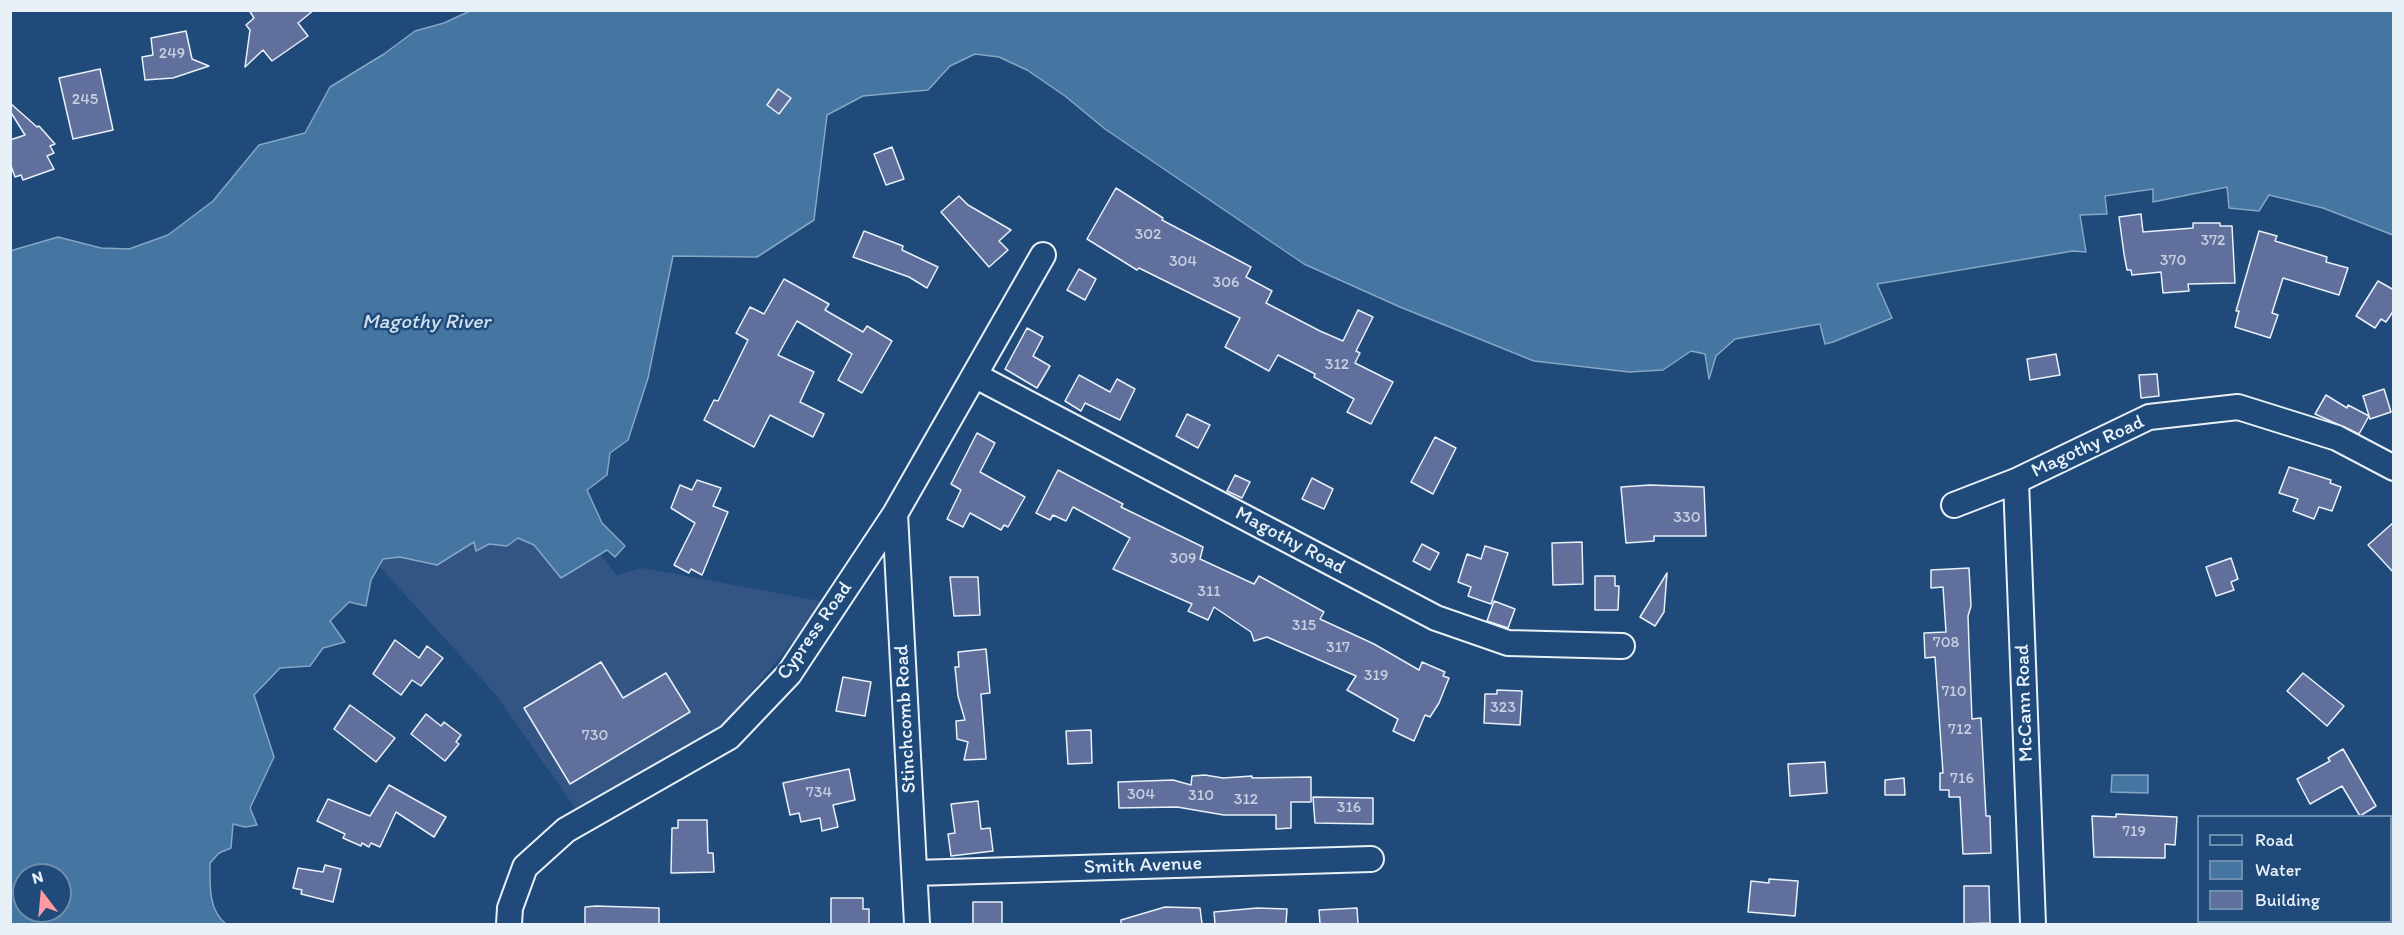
<!DOCTYPE html>
<style>
body{margin:0}
#map{position:relative;width:2404px;height:935px;overflow:hidden;background:#1f4a7a;font-family:Itim,sans-serif}
canvas{display:block}
.frame{position:absolute;inset:0;border:12px solid #e8f1f8;pointer-events:none}
.legend{position:absolute;left:2197px;top:815px;width:195px;height:108px;box-sizing:border-box;background:#1f4a7a;border:2px solid #6f8dac;margin:0;padding:8px 10px;list-style:none;font-size:18px;color:#e8f1f8}
.legend li{display:flex;align-items:center;gap:12px;height:30px}
.legend b{width:30px;border:2px solid #6f8dac}
.north{position:absolute;left:12px;top:863px;width:60px;height:60px;box-sizing:border-box;background:#1f4a7a;border:2px solid #6f8dac;border-radius:50%;rotate:344deg;font-size:16px;font-weight:700;line-height:24px;text-align:center;color:#e8f1f8}
.north::after{content:'';display:block;margin:auto;width:21px;height:27px;background:#ff9aa2;clip-path:polygon(50% 0,100% 100%,50% 72%,0 100%)}
</style>
<div id="map">
<canvas width="2404" height="935"></canvas>
<div class="frame"></div>
<ul class="legend">
<li><b style="height:8px;background:#1f4a7a"></b>Road</li>
<li><b style="height:16px;background:#4476a1"></b>Water</li>
<li><b style="height:16px;background:#616f9c"></b>Building</li>
</ul>
<div class="north">N</div>
</div>
<script>
const c = document.querySelector('canvas').getContext('2d');
c.lineJoin = 'round';
function fillPath(path, color) {
  c.fillStyle = color;
  c.fill(path, 'evenodd');
}
function strokePath(path, color, width, dash) {
  c.strokeStyle = color;
  c.lineWidth = width;
  c.lineCap = dash ? 'butt' : 'round';
  c.setLineDash(dash || []);
  c.stroke(path);
}
function write(font, color, halo, rows, align = 'center') {
  c.font = font + ' Itim,sans-serif';
  c.lineWidth = 5;
  c.setLineDash([]);
  c.textBaseline = 'middle';
  c.strokeStyle = halo;
  c.fillStyle = color;
  for (const [text, x, y, turn = 0] of rows) {
    c.save();
    c.translate(x, y);
    c.rotate((+turn || 0) * Math.PI / 180);
    c.textAlign = isNaN(turn) ? turn : align;
    if (halo) c.strokeText(text, 0, 0);
    c.fillText(text, 0, 0);
    c.restore();
  }
}
fillPath(new Path2D(`
 M 431,328 L 616,575 L 643,568 L 825,602 L 722,728 L 575,808 L 496,695 L 332,514 Z`), '#335584');
const water = new Path2D(`
 M 470,11 L 2393,11 L 2393,235 L 2323,208 L 2269,195 L 2259,211 L 2229,208 L 2227,187 L 2153,202 L 2153,189 L 2105,196 L 2107,214 L 2080,215 L 2086,252 L 2073,251 L 1877,284 L 1892,318 L 1833,342 L 1825,344 L 1820,324 L 1735,339 L 1716,356 L 1709,379 L 1705,354 L 1691,351 L 1663,370 L 1629,372 L 1534,361 L 1400,307 L 1304,264 L 1105,129 L 1065,96 L 1027,70 L 999,57 L 975,54 L 950,66 L 928,90 L 863,96 L 827,115 L 814,220 L 757,257 L 673,256 L 648,378 L 628,440 L 610,453 L 607,475 L 587,490 L 602,523 L 625,546 L 615,557 L 607,550 L 561,578 L 534,545 L 518,538 L 507,546 L 489,544 L 476,551 L 474,542 L 437,565 L 400,557 L 383,559 L 371,580 L 366,606 L 349,602 L 330,621 L 345,642 L 323,648 L 310,666 L 280,668 L 254,695 L 274,757 L 250,808 L 257,825 L 245,827 L 233,824 L 231,848 L 219,853 L 210,863 C 210,885 208,910 226,924 L 11,924 L 10,251 L 58,237 L 101,248 L 129,249 L 168,235 L 213,201 L 259,145 L 305,133 L 330,87 L 384,54 L 415,31 L 444,23 ZM 24,875 L 60,875 L 60,911 L 24,911 Z
 M 2112,775 L 2148,775 L 2148,793 L 2111,792 Z`);
fillPath(water, '#4476a1');
strokePath(water, '#86a7c4', 1.5);
const building = new Path2D(`
 M 249,10 L 314,10 L 298,23 L 308,36 L 272,61 L 263,50 L 245,67 L 250,30 L 246,25 L 254,18 Z
 M 186,31 L 192,59 L 209,66 L 173,78 L 145,80 L 142,57 L 153,55 L 151,38 Z
 M 100,69 L 113,130 L 73,139 L 59,78 Z
 M 778,89 L 791,98 L 779,114 L 767,105 Z
 M 10,103 L 37,127 L 39,126 L 55,144 L 50,146 L 54,153 L 47,156 L 54,169 L 23,180 L 21,175 L 15,177 L 10,163 L 10,140 L 25,135 L 10,111 Z
 M 892,147 L 904,179 L 886,185 L 874,154 Z
 M 1116,188 L 1163,218 L 1162,220 L 1251,267 L 1246,277 L 1272,291 L 1266,303 L 1320,331 L 1343,341 L 1358,310 L 1373,317 L 1356,351 L 1360,353 L 1355,363 L 1393,382 L 1371,424 L 1347,412 L 1354,399 L 1314,377 L 1315,374 L 1278,355 L 1269,371 L 1225,347 L 1240,318 L 1139,268 L 1137,270 L 1087,239 Z
 M 959,196 L 968,205 L 1011,230 L 999,241 L 1008,250 L 989,267 L 941,212 Z
 M 2141,214 L 2143,232 L 2193,228 L 2193,223 L 2220,223 L 2220,226 L 2232,226 L 2235,283 L 2188,284 L 2189,291 L 2163,293 L 2161,272 L 2132,275 L 2131,270 L 2127,270 L 2124,254 L 2119,217 Z
 M 864,231 L 903,246 L 902,250 L 938,267 L 927,288 L 909,277 L 853,257 Z
 M 2259,231 L 2277,236 L 2275,241 L 2327,257 L 2326,262 L 2348,268 L 2339,295 L 2283,278 L 2272,313 L 2278,315 L 2270,338 L 2235,327 L 2239,311 L 2236,311 Z
 M 1079,269 L 1096,279 L 1085,300 L 1067,290 Z
 M 784,279 L 829,304 L 825,310 L 863,332 L 867,326 L 892,341 L 862,393 L 838,380 L 852,354 L 797,321 L 778,355 L 814,372 L 800,402 L 824,414 L 813,437 L 770,415 L 754,447 L 704,420 L 714,400 L 718,401 L 748,340 L 736,333 L 750,307 L 764,314 Z
 M 2378,281 L 2394,290 L 2394,310 L 2386,322 L 2381,319 L 2375,328 L 2356,316 Z
 M 1027,328 L 1043,337 L 1033,356 L 1050,366 L 1037,388 L 1005,369 Z
 M 2056,354 L 2060,375 L 2030,380 L 2027,359 Z
 M 2157,374 L 2159,396 L 2141,398 L 2139,375 Z
 M 1079,375 L 1110,392 L 1117,379 L 1135,389 L 1120,420 L 1085,403 L 1081,411 L 1065,401 Z
 M 2384,389 L 2391,412 L 2370,419 L 2363,396 Z
 M 2326,395 L 2347,408 L 2348,405 L 2369,416 L 2359,434 L 2315,414 Z
 M 1187,414 L 1210,425 L 1198,448 L 1176,436 Z
 M 977,433 L 995,443 L 980,472 L 1025,497 L 1008,527 L 1004,525 L 1001,530 L 970,513 L 963,527 L 947,519 L 961,490 L 951,484 Z
 M 1435,437 L 1456,448 L 1433,494 L 1411,482 Z
 M 2289,467 L 2331,480 L 2330,483 L 2341,487 L 2332,511 L 2319,507 L 2314,519 L 2293,511 L 2298,499 L 2279,493 Z
 M 1058,470 L 1123,504 L 1121,507 L 1203,547 L 1200,559 L 1254,584 L 1259,576 L 1324,612 L 1320,619 L 1374,644 L 1419,670 L 1422,662 L 1445,672 L 1443,676 L 1449,678 L 1439,703 L 1430,717 L 1425,715 L 1414,741 L 1393,731 L 1398,719 L 1347,690 L 1356,676 L 1267,637 L 1254,641 L 1251,632 L 1214,607 L 1208,620 L 1188,611 L 1192,604 L 1113,569 L 1130,538 L 1073,507 L 1066,521 L 1053,515 L 1050,520 L 1036,513 Z
 M 1235,475 L 1250,482 L 1242,498 L 1227,491 Z
 M 1312,478 L 1333,489 L 1324,509 L 1302,499 Z
 M 697,480 L 721,488 L 713,506 L 728,512 L 702,575 L 691,569 L 689,573 L 674,565 L 695,523 L 671,508 L 680,485 L 692,490 Z
 M 1650,485 L 1704,487 L 1706,536 L 1654,536 L 1654,541 L 1626,543 L 1621,487 Z
 M 2394,522 L 2394,573 L 2368,545 Z
 M 1582,542 L 1583,584 L 1553,585 L 1552,543 Z
 M 1422,544 L 1439,553 L 1430,570 L 1413,561 Z
 M 1485,546 L 1508,553 L 1491,604 L 1468,596 L 1471,587 L 1458,582 L 1467,554 L 1481,559 Z
 M 2231,558 L 2238,579 L 2231,582 L 2234,590 L 2216,596 L 2206,567 Z
 M 1969,568 L 1971,606 L 1968,616 L 1969,646 L 1972,719 L 1981,718 L 1986,816 L 1990,816 L 1991,853 L 1963,854 L 1960,797 L 1949,797 L 1949,790 L 1940,790 L 1940,773 L 1943,773 L 1935,657 L 1925,658 L 1924,633 L 1946,632 L 1943,587 L 1931,588 L 1931,570 Z
 M 1667,573 L 1664,612 L 1655,626 L 1640,617 Z
 M 1595,576 L 1615,576 L 1615,586 L 1619,586 L 1618,610 L 1595,610 Z
 M 950,577 L 978,577 L 980,615 L 954,616 Z
 M 1494,601 L 1515,609 L 1508,628 L 1487,621 Z
 M 395,640 L 419,658 L 427,646 L 443,658 L 421,686 L 412,680 L 401,695 L 373,674 Z
 M 986,649 L 990,693 L 981,694 L 986,759 L 964,760 L 968,742 L 957,739 L 956,721 L 965,720 L 958,696 L 955,667 L 959,667 L 958,652 Z
 M 601,662 L 623,698 L 666,673 L 690,712 L 570,784 L 524,708 Z
 M 2303,673 L 2344,706 L 2327,726 L 2287,691 Z
 M 843,677 L 871,682 L 865,716 L 836,711 Z
 M 1497,690 L 1522,691 L 1520,725 L 1484,723 L 1485,694 L 1497,694 Z
 M 350,705 L 395,738 L 376,762 L 334,729 Z
 M 426,714 L 441,726 L 444,722 L 461,735 L 456,742 L 459,744 L 445,761 L 411,734 Z
 M 1091,730 L 1092,763 L 1068,764 L 1066,731 Z
 M 2343,749 L 2376,806 L 2360,816 L 2342,786 L 2310,804 L 2297,779 L 2330,761 L 2328,758 Z
 M 1825,762 L 1827,793 L 1790,796 L 1788,764 Z
 M 849,769 L 855,800 L 833,805 L 838,827 L 822,831 L 820,818 L 801,822 L 799,813 L 790,815 L 783,783 Z
 M 1205,775 L 1223,778 L 1252,776 L 1252,778 L 1311,777 L 1311,802 L 1291,802 L 1291,828 L 1276,829 L 1276,815 L 1224,815 L 1177,807 L 1119,808 L 1118,782 L 1173,780 L 1191,785 L 1192,776 Z
 M 1904,778 L 1905,795 L 1885,795 L 1885,780 Z
 M 389,785 L 446,817 L 434,837 L 396,812 L 380,847 L 371,843 L 369,847 L 362,843 L 361,846 L 343,838 L 345,834 L 317,821 L 328,799 L 370,816 Z
 M 1313,797 L 1373,798 L 1373,824 L 1315,823 Z
 M 978,801 L 981,829 L 990,828 L 993,851 L 951,856 L 948,834 L 955,833 L 951,804 Z
 M 2116,814 L 2177,817 L 2175,845 L 2165,844 L 2165,858 L 2094,857 L 2092,816 L 2116,817 Z
 M 678,820 L 707,820 L 708,853 L 713,853 L 714,872 L 671,873 L 672,828 L 678,828 Z
 M 325,865 L 341,869 L 333,902 L 301,894 L 302,890 L 293,888 L 298,868 L 323,872 Z
 M 1769,879 L 1798,881 L 1795,916 L 1748,912 L 1751,881 L 1769,883 Z
 M 1964,886 L 1989,886 L 1990,923 L 1964,924 Z
 M 831,898 L 863,898 L 863,909 L 869,909 L 869,924 L 831,924 Z
 M 973,902 L 1002,902 L 1002,924 L 973,924 Z
 M 596,906 L 659,908 L 659,924 L 585,924 L 585,907 Z
 M 1165,907 L 1200,908 L 1202,924 L 1121,924 L 1121,920 Z
 M 1257,908 L 1287,909 L 1286,924 L 1215,924 L 1214,912 Z
 M 1357,908 L 1358,924 L 1320,924 L 1319,910 Z`);
fillPath(building, '#616f9c');
strokePath(building, '#e8f1f8', 1.5);
const minor = new Path2D(`
 M 976,376 L 1436,618 L 1508,643 L 1622,646
 M 2016,481 L 2033,924
 M 1954,505 L 2016,481 L 2149,417 L 2238,407 L 2337,438 L 2394,468
 M 895,514 L 917,924
 M 915,873 L 1371,859
 M 509,924 L 510,908 L 525,867 L 566,830 L 729,737 L 789,674 L 895,514 L 1043,255`);
strokePath(minor, '#e8f1f8', 28);
strokePath(minor, '#1f4a7a', 24);
write('16px', '#c6d0e1', null, [
 ["249",172,54],
 ["245",85,100],
 ["302",1148,235],
 ["372",2213,241],
 ["370",2173,261],
 ["304",1183,262],
 ["306",1226,283],
 ["312",1337,365],
 ["330",1687,518],
 ["309",1183,559],
 ["311",1209,592],
 ["315",1304,626],
 ["708",1946,643],
 ["317",1338,648],
 ["319",1376,676],
 ["710",1954,692],
 ["323",1503,708],
 ["712",1960,730],
 ["730",595,736],
 ["716",1962,779],
 ["734",819,793],
 ["304",1141,795],
 ["310",1201,796],
 ["312",1246,800],
 ["316",1349,808],
 ["719",2134,832]
]);
write('20px', '#e8f1f8', '#1f4a7a', [
 ["Magothy Road",2088,447,-25],
 ["Magothy Road",1290,541,28],
 ["Cypress Road",815,631,-55],
 ["McCann Road",2025,703,-92],
 ["Stinchcomb Road",906,719,-93],
 ["Smith Avenue",1143,866,-2]
]);
write('italic 21px', '#cfdfeb', '#1f4a7a', [
 ["Magothy River",426,323]
]);
</script>
